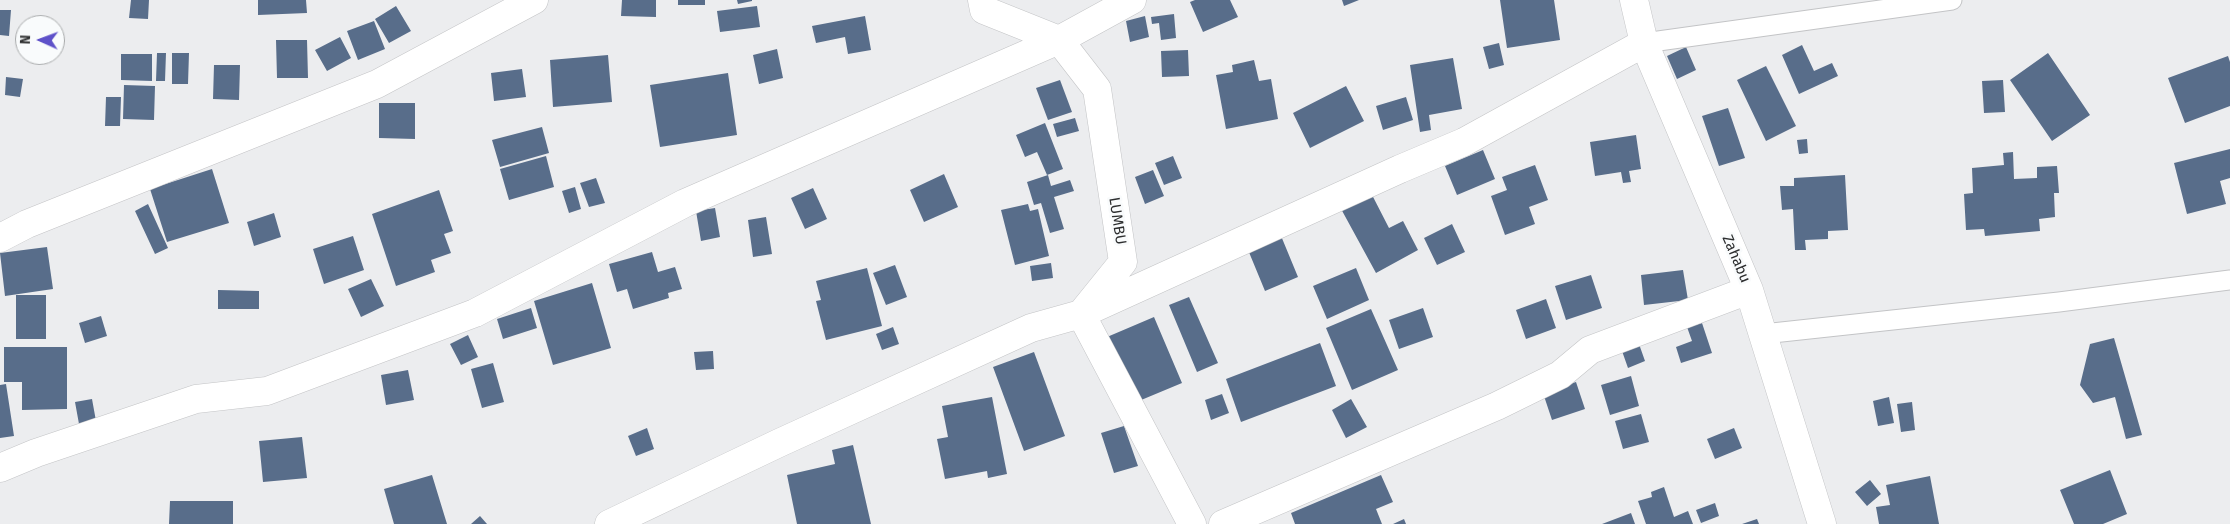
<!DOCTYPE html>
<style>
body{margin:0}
#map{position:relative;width:2230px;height:524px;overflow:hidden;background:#ecedef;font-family:"Fira Sans",sans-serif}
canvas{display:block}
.north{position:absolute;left:15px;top:15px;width:50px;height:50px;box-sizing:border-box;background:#f9fbfc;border:1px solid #a7a9aa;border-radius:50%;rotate:272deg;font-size:14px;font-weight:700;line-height:20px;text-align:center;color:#2d2e2f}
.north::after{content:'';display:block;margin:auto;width:18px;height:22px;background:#5e51c9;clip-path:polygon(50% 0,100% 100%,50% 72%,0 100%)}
</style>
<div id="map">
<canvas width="2230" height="524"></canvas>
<div class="north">N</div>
</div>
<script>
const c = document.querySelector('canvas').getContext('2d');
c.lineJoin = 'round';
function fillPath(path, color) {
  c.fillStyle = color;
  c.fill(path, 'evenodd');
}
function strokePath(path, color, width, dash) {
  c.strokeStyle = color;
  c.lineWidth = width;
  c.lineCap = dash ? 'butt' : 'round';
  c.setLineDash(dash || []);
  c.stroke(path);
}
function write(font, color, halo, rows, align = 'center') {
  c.font = font + ' "Fira Sans",sans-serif';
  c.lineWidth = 5;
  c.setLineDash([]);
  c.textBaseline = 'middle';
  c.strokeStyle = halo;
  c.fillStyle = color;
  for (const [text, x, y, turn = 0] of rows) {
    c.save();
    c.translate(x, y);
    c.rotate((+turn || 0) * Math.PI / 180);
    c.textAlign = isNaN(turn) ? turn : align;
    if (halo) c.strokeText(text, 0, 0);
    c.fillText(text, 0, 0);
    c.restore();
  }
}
fillPath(new Path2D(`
 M 131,0 L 149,0 L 148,19 L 129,18 Z
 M 258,0 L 306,0 L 307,13 L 258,15 Z
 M 622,0 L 656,0 L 656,17 L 621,16 Z
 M 678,0 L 705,0 L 705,5 L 678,5 Z
 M 737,0 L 752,0 L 752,1 L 738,4 Z
 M 1195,0 L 1230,0 L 1238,17 L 1203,32 L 1190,2 Z
 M 1342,0 L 1359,0 L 1344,6 Z
 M 1500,0 L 1554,0 L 1560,40 L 1507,48 Z
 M 396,6 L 411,31 L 389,43 L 375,19 Z
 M 757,6 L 760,27 L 720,32 L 717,11 Z
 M 0,10 L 11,10 L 9,36 L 0,35 Z
 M 1174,14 L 1176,38 L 1161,40 L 1159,23 L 1152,24 L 1151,17 Z
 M 865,16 L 871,50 L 848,54 L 845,37 L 816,43 L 812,26 Z
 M 1145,16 L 1149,37 L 1130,42 L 1126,21 Z
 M 374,21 L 385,49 L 358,60 L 347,31 Z
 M 340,37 L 351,58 L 327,71 L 315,50 Z
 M 276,40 L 307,40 L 308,78 L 277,78 Z
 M 1499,43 L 1504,65 L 1489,69 L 1483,47 Z
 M 1802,45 L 1814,71 L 1832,63 L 1838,76 L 1799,94 L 1782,55 Z
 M 1686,47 L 1696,70 L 1677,79 L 1667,56 Z
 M 777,49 L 783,78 L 759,84 L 753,55 Z
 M 1188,50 L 1189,76 L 1162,77 L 1161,51 Z
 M 157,53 L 166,53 L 165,81 L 156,81 Z
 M 172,53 L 189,53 L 188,84 L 172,84 Z
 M 2048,53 L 2090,115 L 2052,141 L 2010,80 Z
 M 121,54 L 152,54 L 152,81 L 121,80 Z
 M 608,55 L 612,102 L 553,107 L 550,60 Z
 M 2228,56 L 2230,62 L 2230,106 L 2185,123 L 2168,78 Z
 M 1453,58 L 1462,109 L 1429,115 L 1431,130 L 1420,132 L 1410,65 Z
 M 1254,60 L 1259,81 L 1271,79 L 1278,119 L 1226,129 L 1216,75 L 1233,72 L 1232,65 Z
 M 214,65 L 240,65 L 239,100 L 213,99 Z
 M 1766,66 L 1796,126 L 1766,141 L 1737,80 Z
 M 522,69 L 526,97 L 494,101 L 491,73 Z
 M 728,73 L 737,135 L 660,147 L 650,85 Z
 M 6,77 L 23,79 L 20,97 L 5,95 Z
 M 1060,80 L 1072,112 L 1048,120 L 1036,88 Z
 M 2003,80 L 2005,112 L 1984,113 L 1982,81 Z
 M 124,85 L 155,86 L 154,120 L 123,119 Z
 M 1346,86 L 1364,121 L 1310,148 L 1293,113 Z
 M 106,97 L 121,97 L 120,126 L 105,126 Z
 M 1406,97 L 1413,120 L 1383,130 L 1376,106 Z
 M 379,103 L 415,103 L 415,139 L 379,138 Z
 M 1728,108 L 1745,158 L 1719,166 L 1702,116 Z
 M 1075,118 L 1079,131 L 1057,137 L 1053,124 Z
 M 1045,123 L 1063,169 L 1047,175 L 1037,152 L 1025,157 L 1016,135 Z
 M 542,127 L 549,153 L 500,167 L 492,140 Z
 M 1636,135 L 1641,169 L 1629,171 L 1631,182 L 1623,183 L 1621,172 L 1595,176 L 1590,142 Z
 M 1807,139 L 1808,153 L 1799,154 L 1797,140 Z
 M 2230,149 L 2230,178 L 2220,181 L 2226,204 L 2187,214 L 2174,163 Z
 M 1483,150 L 1495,179 L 1457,195 L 1445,166 Z
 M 2013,152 L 2014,179 L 2037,178 L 2037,167 L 2057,166 L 2059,193 L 2054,193 L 2055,217 L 2039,219 L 2040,231 L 1985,236 L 1984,229 L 1966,230 L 1964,194 L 1973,193 L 1972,168 L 2004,165 L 2003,153 Z
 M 546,156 L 554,187 L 509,200 L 500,169 Z
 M 1173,156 L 1182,178 L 1164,185 L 1155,163 Z
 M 1535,165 L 1548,200 L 1529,207 L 1535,224 L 1505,235 L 1491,196 L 1507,190 L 1502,177 Z
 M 212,169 L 229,223 L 167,242 L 150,189 Z
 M 1153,170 L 1164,196 L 1145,204 L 1135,177 Z
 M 944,174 L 958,207 L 924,222 L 910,190 Z
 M 1048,175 L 1051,186 L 1070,180 L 1074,191 L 1054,197 L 1064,229 L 1050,233 L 1041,203 L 1034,205 L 1027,182 Z
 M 1845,175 L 1848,230 L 1828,231 L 1828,239 L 1805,240 L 1806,250 L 1795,250 L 1793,209 L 1782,210 L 1780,186 L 1794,186 L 1794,178 Z
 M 596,178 L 605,203 L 589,207 L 580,183 Z
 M 575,187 L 581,209 L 569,213 L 562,191 Z
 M 813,188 L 827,219 L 805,229 L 791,198 Z
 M 439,190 L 453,231 L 444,234 L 451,253 L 431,260 L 435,272 L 396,286 L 372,214 Z
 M 1370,191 L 1389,228 L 1403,221 L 1418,250 L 1376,273 L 1340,207 Z
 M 148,204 L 168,248 L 155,254 L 135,211 Z
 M 1028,204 L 1030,211 L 1038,209 L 1049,256 L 1015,265 L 1001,210 Z
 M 715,208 L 720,237 L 701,241 L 696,211 Z
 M 274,213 L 281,237 L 254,246 L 247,222 Z
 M 766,217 L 772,254 L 753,257 L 748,220 Z
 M 1452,224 L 1465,252 L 1437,265 L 1424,238 Z
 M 1279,231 L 1298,277 L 1265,291 L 1246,245 Z
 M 353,236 L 364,270 L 324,284 L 313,249 Z
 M 47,247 L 53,289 L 5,296 L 0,253 Z
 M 652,252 L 658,272 L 675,267 L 682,289 L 668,293 L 669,298 L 633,309 L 627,289 L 617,292 L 609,264 Z
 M 1051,263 L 1053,278 L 1032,281 L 1030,266 Z
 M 895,265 L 907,297 L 886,305 L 873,273 Z
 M 867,268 L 882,326 L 826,340 L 816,301 L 821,300 L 816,281 Z
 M 1356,268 L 1369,300 L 1327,319 L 1313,286 Z
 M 1683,270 L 1688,300 L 1644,305 L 1641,275 Z
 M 1591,275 L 1602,308 L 1566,320 L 1555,286 Z
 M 371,279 L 384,306 L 361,317 L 348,289 Z
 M 592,283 L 611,348 L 553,365 L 534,301 Z
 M 218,290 L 259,291 L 259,309 L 218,309 Z
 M 16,295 L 46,295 L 46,339 L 16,339 Z
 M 1189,297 L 1218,363 L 1197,372 L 1169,305 Z
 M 1546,299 L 1556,328 L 1526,339 L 1516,310 Z
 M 531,308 L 537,328 L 503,339 L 497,319 Z
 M 1423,308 L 1433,337 L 1399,349 L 1389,320 Z
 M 1371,309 L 1398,370 L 1352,390 L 1326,328 Z
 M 101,316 L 107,336 L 85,343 L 79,323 Z
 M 1154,317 L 1182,383 L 1134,403 L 1107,337 Z
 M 1702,323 L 1712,353 L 1681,363 L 1676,347 L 1692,341 L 1687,327 Z
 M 893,327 L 899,344 L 882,350 L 876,334 Z
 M 468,335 L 478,357 L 461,365 L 450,344 Z
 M 2114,338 L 2142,435 L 2126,439 L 2115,397 L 2093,403 L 2080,385 L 2090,344 Z
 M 1320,343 L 1336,386 L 1241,422 L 1226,379 Z
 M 1639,344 L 1645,361 L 1628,368 L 1622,351 Z
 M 4,347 L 67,347 L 67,409 L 22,410 L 22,382 L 4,382 Z
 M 713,351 L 714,369 L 696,370 L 694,352 Z
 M 1034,352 L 1065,436 L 1024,451 L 993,367 Z
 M 493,363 L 504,402 L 482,408 L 471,369 Z
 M 408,370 L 414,400 L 386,405 L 381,375 Z
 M 1631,376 L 1639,406 L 1610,415 L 1601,385 Z
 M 1576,382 L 1585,409 L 1552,420 L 1543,393 Z
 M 6,384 L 14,436 L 0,438 L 0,385 Z
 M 1222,394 L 1229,413 L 1211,420 L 1205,400 Z
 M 992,397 L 1007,474 L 988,478 L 987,471 L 945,479 L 937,439 L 948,437 L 942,406 Z
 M 1889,397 L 1894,423 L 1878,426 L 1873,401 Z
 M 92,399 L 96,421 L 79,424 L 75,402 Z
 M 1351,399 L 1367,427 L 1346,438 L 1332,410 Z
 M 1912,402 L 1915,430 L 1901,432 L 1897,404 Z
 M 1641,414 L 1649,442 L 1623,449 L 1615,421 Z
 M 1124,426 L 1138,466 L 1114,473 L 1101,433 Z
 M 647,428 L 654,449 L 636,456 L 628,436 Z
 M 1734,428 L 1742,448 L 1715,459 L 1707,439 Z
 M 302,437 L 307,478 L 263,482 L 259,441 Z
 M 853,445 L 871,524 L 797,524 L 787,475 L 835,464 L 832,450 Z
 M 2110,470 L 2127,514 L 2103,524 L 2074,524 L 2060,490 Z
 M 432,475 L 447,524 L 394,524 L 384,489 Z
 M 1381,475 L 1393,502 L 1376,509 L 1382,524 L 1295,524 L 1291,513 Z
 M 1930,476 L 1939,524 L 1879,524 L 1876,507 L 1890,505 L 1886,485 Z
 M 1870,480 L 1881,494 L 1867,506 L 1855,492 Z
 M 1664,487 L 1674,517 L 1688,511 L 1693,524 L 1646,524 L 1638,501 L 1652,497 L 1651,492 Z
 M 170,501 L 233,501 L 233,524 L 169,524 Z
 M 1715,503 L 1719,516 L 1701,523 L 1696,510 Z
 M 1631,513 L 1635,524 L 1602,524 Z
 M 480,516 L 487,524 L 471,524 Z
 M 1404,519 L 1406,524 L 1393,524 Z
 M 1757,519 L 1759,524 L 1742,524 Z`), '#586d8a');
const service = new Path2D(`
 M 1644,43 L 1952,0
 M 1763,334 L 2059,302 L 2230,280`);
const minor = new Path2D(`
 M 982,0 L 984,10 L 1059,40 L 1097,89 L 1123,262 L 1081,314 L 1192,524
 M 1634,0 L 1644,43 L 1749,290 L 1822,524
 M 0,238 L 27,224 L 377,84 L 534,0
 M 0,468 L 36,453 L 196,399 L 267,391 L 475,313 L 685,203 L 1059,40 L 1132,0
 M 609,524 L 779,443 L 1031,328 L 1081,314 L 1400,169 L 1464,142 L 1644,43
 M 1223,524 L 1497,406 L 1560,375 L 1590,350 L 1749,290`);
strokePath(service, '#c3c4c6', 21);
strokePath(minor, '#c3c4c6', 29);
strokePath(service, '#fff', 19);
strokePath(minor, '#fff', 28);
write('15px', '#2d2e2f', '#f9fbfc', [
 ["LUMBU",1117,221,81],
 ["Zahabu",1736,259,67]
]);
</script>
